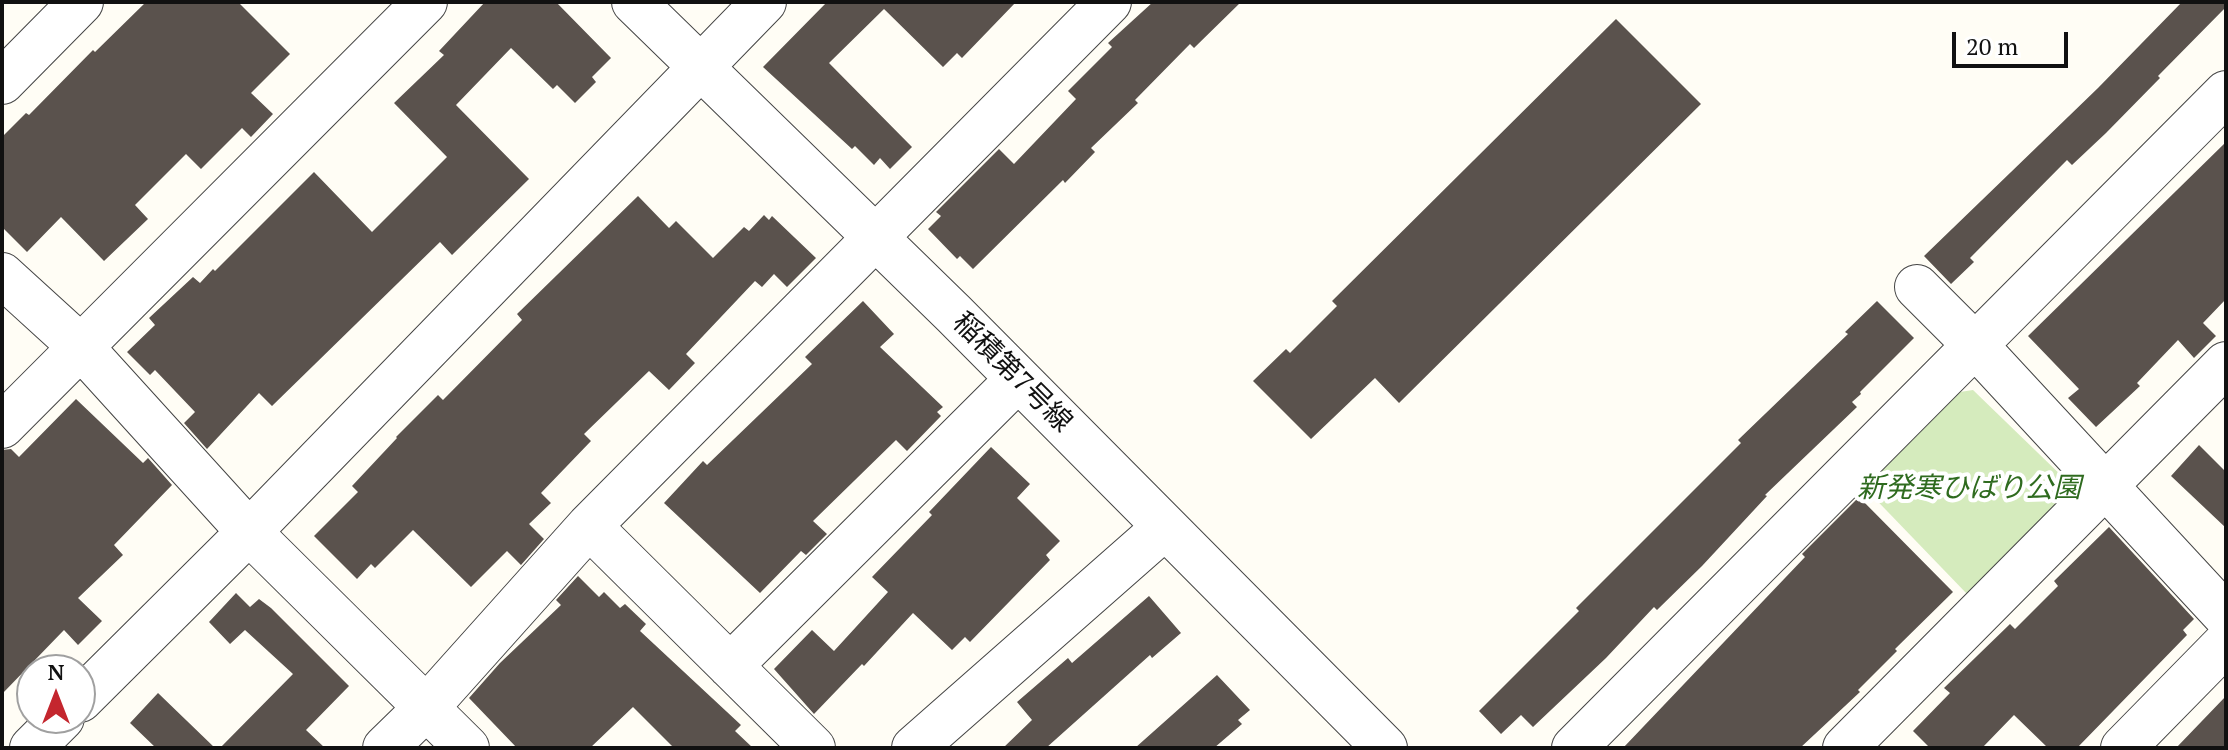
<!DOCTYPE html>
<meta charset="utf-8">
<style>
body{margin:0}
#map{position:relative;width:2228px;height:750px;overflow:hidden;background:#fffdf5;font-family:"PT Serif",serif}
canvas{display:block}
.frame{position:absolute;inset:0;border:4px solid #111;pointer-events:none}
.north{position:absolute;left:16px;top:654px;width:80px;height:80px;box-sizing:border-box;background:#fff;border:2px solid #a0a0a0;border-radius:50%;rotate:0deg;font-size:22px;font-weight:700;line-height:32px;text-align:center;color:#111}
.north::after{content:'';display:block;margin:auto;width:28px;height:36px;background:#c4262e;clip-path:polygon(50% 0,100% 100%,50% 72%,0 100%)}
.scale{position:absolute;left:1952px;top:32px;width:116px;height:36px;box-sizing:border-box;border:4px solid #111;border-top:0;padding-left:10px;font-size:24px;line-height:28px;white-space:nowrap;color:#111;-webkit-text-stroke:6px #fff;paint-order:stroke}
</style>
<div id="map">
<canvas width="2228" height="750"></canvas>
<div class="frame"></div>
<div class="north">N</div>
<div class="scale">20 m</div>
</div>
<script>
const c = document.querySelector('canvas').getContext('2d');
c.lineJoin = 'round';
function fillPath(path, color) {
  c.fillStyle = color;
  c.fill(path, 'evenodd');
}
function strokePath(path, color, width, dash) {
  c.strokeStyle = color;
  c.lineWidth = width;
  c.lineCap = dash ? 'butt' : 'round';
  c.setLineDash(dash || []);
  c.stroke(path);
}
function write(font, color, halo, rows, align = 'center') {
  c.font = font + ' "PT Serif","Noto Sans JP",serif';
  c.lineWidth = 8;
  c.setLineDash([]);
  c.textBaseline = 'middle';
  c.strokeStyle = halo;
  c.fillStyle = color;
  for (const [text, x, y, turn = 0] of rows) {
    c.save();
    c.translate(x, y);
    c.rotate((+turn || 0) * Math.PI / 180);
    c.textAlign = isNaN(turn) ? turn : align;
    if (halo) c.strokeText(text, 0, 0);
    c.fillText(text, 0, 0);
    c.restore();
  }
}
fillPath(new Path2D(`
 M 1973,390 L 2068,482 L 2072,495 L 1968,595 L 1860,483 L 1960,392 Z`), '#d5ebbd');
fillPath(new Path2D(`
 M 146,2 L 238,2 L 290,54 L 251,93 L 273,114 L 251,137 L 242,128 L 201,169 L 186,154 L 135,205 L 148,219 L 104,261 L 61,217 L 27,252 L 2,227 L 2,137 L 26,113 L 29,115 L 93,50 L 95,52 Z
 M 485,2 L 556,2 L 611,58 L 592,77 L 596,82 L 575,103 L 557,85 L 553,89 L 511,48 L 456,105 L 529,179 L 452,255 L 440,242 L 272,406 L 259,393 L 207,449 L 184,423 L 195,412 L 155,370 L 150,375 L 127,352 L 155,325 L 149,318 L 193,277 L 200,283 L 213,269 L 215,271 L 314,172 L 372,232 L 447,157 L 394,103 L 444,55 L 439,51 Z
 M 827,2 L 1016,2 L 962,58 L 957,53 L 943,67 L 884,9 L 829,63 L 912,147 L 890,169 L 880,158 L 874,165 L 855,146 L 852,149 L 763,67 Z
 M 1153,2 L 1241,2 L 1194,48 L 1190,44 L 1135,100 L 1138,103 L 1091,148 L 1095,152 L 1065,183 L 1063,180 L 973,269 L 960,256 L 957,259 L 928,229 L 941,216 L 936,212 L 999,149 L 1014,164 L 1076,99 L 1068,91 L 1112,47 L 1108,43 Z
 M 2182,2 L 2226,2 L 2226,7 L 2158,76 L 2160,78 L 2106,133 L 2072,165 L 2067,160 L 1970,258 L 1974,262 L 1951,284 L 1924,256 L 2098,88 Z
 M 1616,19 L 1701,104 L 1399,403 L 1375,378 L 1311,439 L 1253,381 L 1286,349 L 1290,353 L 1337,306 L 1332,301 Z
 M 2226,142 L 2226,299 L 2203,323 L 2216,336 L 2194,358 L 2178,340 L 2137,383 L 2140,386 L 2096,427 L 2068,398 L 2079,389 L 2028,336 Z
 M 638,196 L 669,228 L 676,221 L 713,258 L 744,227 L 749,231 L 764,215 L 769,220 L 772,216 L 816,258 L 787,287 L 774,274 L 762,287 L 755,281 L 686,354 L 695,363 L 669,390 L 649,371 L 584,434 L 591,441 L 541,493 L 551,503 L 529,524 L 544,539 L 521,565 L 507,551 L 471,587 L 413,530 L 375,568 L 371,564 L 357,579 L 314,536 L 358,492 L 352,486 L 397,438 L 396,437 L 438,395 L 443,400 L 522,320 L 517,314 Z
 M 863,301 L 894,334 L 880,347 L 943,407 L 937,412 L 941,416 L 907,451 L 896,440 L 813,521 L 827,534 L 806,555 L 801,551 L 760,593 L 664,503 L 703,461 L 707,465 L 812,364 L 805,357 Z
 M 1877,301 L 1914,338 L 1860,392 L 1861,394 L 1852,402 L 1857,407 L 1765,495 L 1767,496 L 1702,566 L 1657,610 L 1654,607 L 1606,658 L 1533,727 L 1521,715 L 1501,734 L 1479,711 L 1579,611 L 1576,608 L 1741,443 L 1738,440 L 1848,334 L 1845,332 Z
 M 76,399 L 143,463 L 148,458 L 172,485 L 114,545 L 123,555 L 78,598 L 102,621 L 78,645 L 64,630 L 2,694 L 2,450 L 11,449 L 19,457 Z
 M 2199,445 L 2226,472 L 2226,528 L 2171,476 Z
 M 991,447 L 1030,484 L 1017,498 L 1060,541 L 1046,555 L 1050,560 L 970,642 L 965,637 L 952,650 L 913,613 L 864,666 L 862,664 L 814,714 L 774,669 L 812,630 L 834,651 L 888,592 L 872,577 L 932,515 L 929,512 Z
 M 1859,497 L 1953,592 L 1895,649 L 1897,651 L 1858,690 L 1860,692 L 1800,748 L 1623,748 L 1805,557 L 1802,554 Z
 M 2109,527 L 2194,619 L 2183,630 L 2187,635 L 2077,748 L 2048,748 L 2014,715 L 1982,748 L 1930,748 L 1913,731 L 1950,693 L 1944,688 L 2010,624 L 2015,629 L 2058,586 L 2054,581 Z
 M 578,576 L 599,597 L 604,592 L 620,608 L 625,604 L 646,624 L 640,631 L 741,725 L 735,731 L 753,748 L 674,748 L 633,707 L 590,748 L 517,748 L 469,698 L 500,663 L 561,605 L 556,600 Z
 M 236,593 L 250,607 L 259,599 L 271,608 L 349,686 L 306,730 L 325,748 L 220,748 L 293,674 L 245,630 L 230,644 L 209,622 Z
 M 1149,596 L 1181,633 L 1152,658 L 1150,655 L 1046,748 L 1003,748 L 1032,720 L 1017,702 L 1068,658 L 1072,663 Z
 M 1217,675 L 1250,710 L 1238,720 L 1242,724 L 1214,748 L 1135,748 Z
 M 158,693 L 215,748 L 156,748 L 130,723 Z
 M 2226,696 L 2226,748 L 2176,748 Z`), '#5a524d');
const minor = new Path2D(`
 M 634,2 L 954,314 L 1385,748
 M 2,82 L 81,2
 M 2,275 L 81,347 L 249,532 L 467,748
 M 1917,287 L 1975,345 L 2226,616
 M 2,426 L 425,2
 M 589,526 L 813,748
 M 730,666 L 1018,379
 M 80,700 L 249,532 L 764,2
 M 32,748 L 62,718
 M 385,748 L 426,708 L 589,526 L 1109,2
 M 914,748 L 1164,528
 M 1574,748 L 2226,93
 M 1845,748 L 2226,364
 M 2123,748 L 2226,643`);
strokePath(minor, '#444', 46);
strokePath(minor, '#fff', 44);
write('28px', '#111', '#fff', [
 ["稲積第7号線",1012,373,45]
]);
write('italic 28px', '#2f6b1f', '#fff', [
 ["新発寒ひばり公園",1969,489]
]);
</script>
